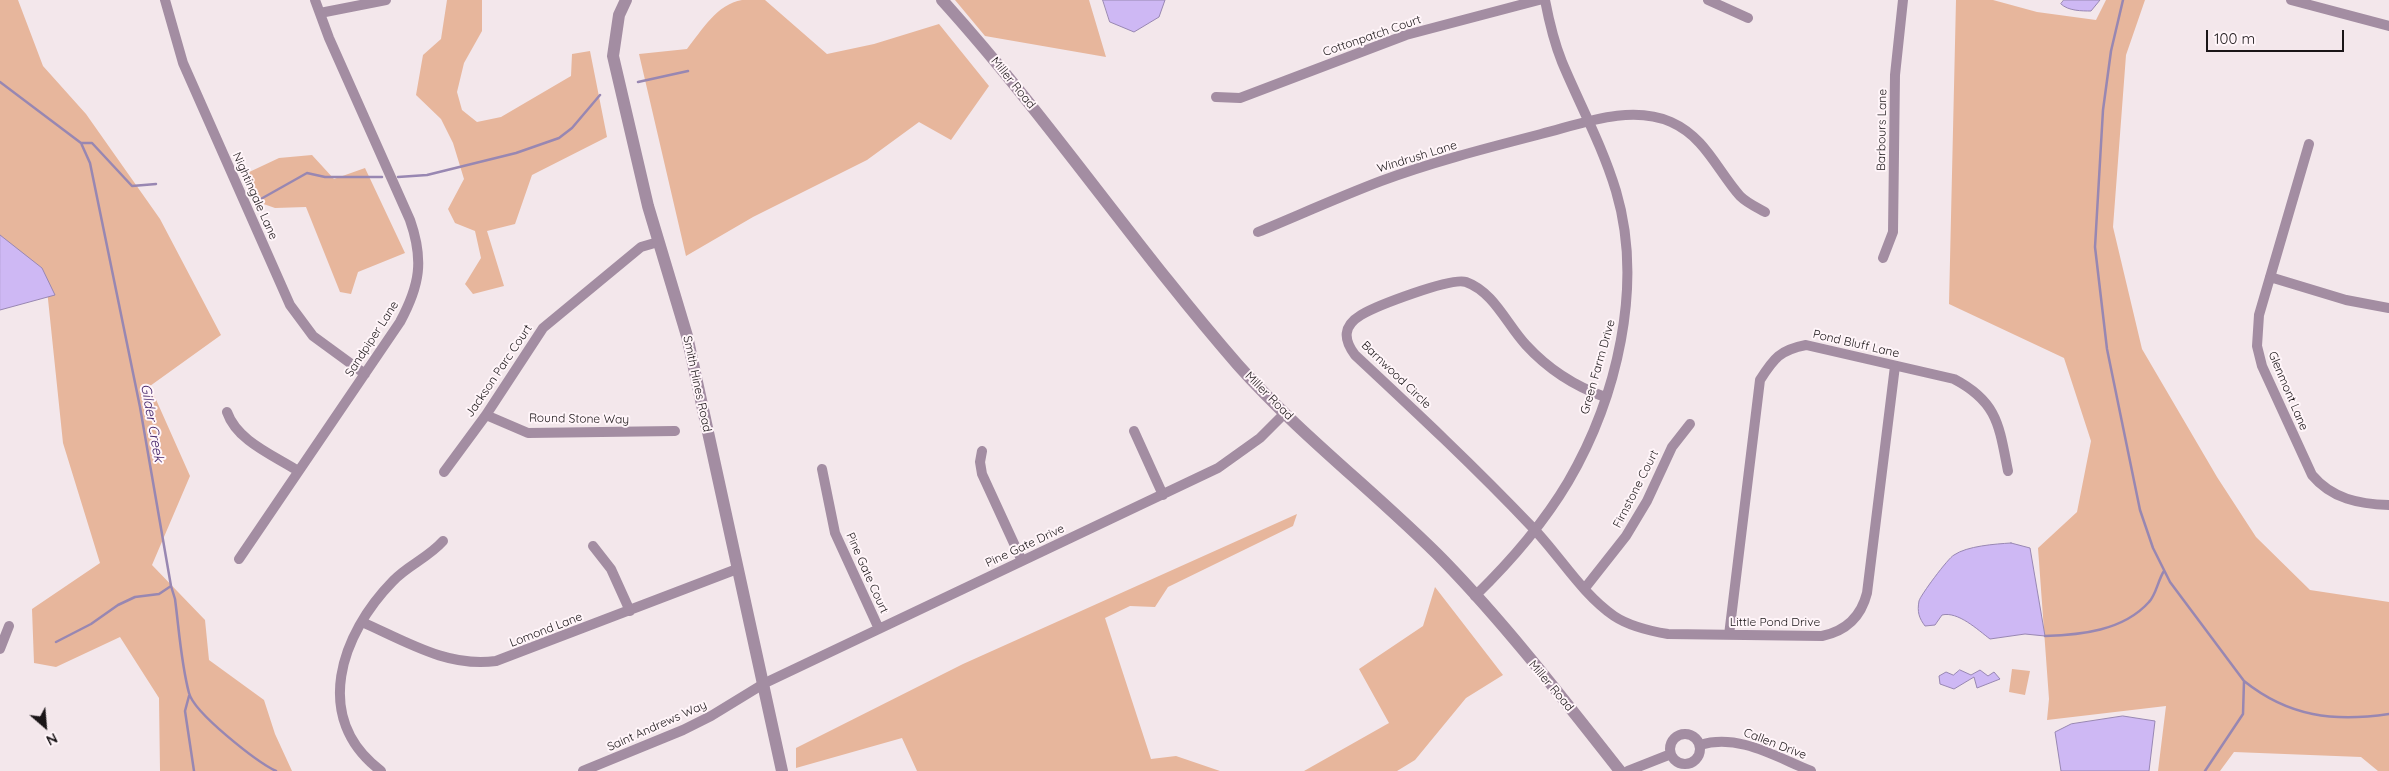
<!DOCTYPE html>
<style>
body{margin:0}
#map{position:relative;width:2389px;height:771px;overflow:hidden;background:#f3e7eb;font-family:Quicksand,sans-serif}
canvas{display:block}
.north{position:absolute;left:20px;top:701px;width:50px;height:50px;-webkit-text-stroke:4px #fff5f9;paint-order:stroke;rotate:153deg;font-size:14px;font-weight:700;line-height:20px;text-align:center;color:#1a1517}
.north::after{content:'';display:block;margin:auto;width:18px;height:22px;background:#1a1517;clip-path:polygon(50% 0,100% 100%,50% 72%,0 100%)}
.scale{position:absolute;left:2206px;top:30px;width:138px;height:22px;box-sizing:border-box;border:2px solid #1a1517;border-top:0;padding-left:6px;font-size:15px;line-height:18px;white-space:nowrap;color:#1a1517;-webkit-text-stroke:4px #fff5f9;paint-order:stroke}
</style>
<div id="map">
<canvas width="2389" height="771"></canvas>
<div class="north">N</div>
<div class="scale">100 m</div>
</div>
<script>
const c = document.querySelector('canvas').getContext('2d');
c.lineJoin = 'round';
function fillPath(path, color) {
  c.fillStyle = color;
  c.fill(path, 'evenodd');
}
function strokePath(path, color, width, dash) {
  c.strokeStyle = color;
  c.lineWidth = width;
  c.lineCap = dash ? 'butt' : 'round';
  c.setLineDash(dash || []);
  c.stroke(path);
}
function write(font, color, halo, rows, align = 'center') {
  c.font = font + ' Quicksand,sans-serif';
  c.lineWidth = 4;
  c.setLineDash([]);
  c.textBaseline = 'middle';
  c.strokeStyle = halo;
  c.fillStyle = color;
  for (const [text, x, y, turn = 0] of rows) {
    c.save();
    c.translate(x, y);
    c.rotate((+turn || 0) * Math.PI / 180);
    c.textAlign = isNaN(turn) ? turn : align;
    if (halo) c.strokeText(text, 0, 0);
    c.fillText(text, 0, 0);
    c.restore();
  }
}
fillPath(new Path2D(`
 M 0,0 L 18,0 L 43,66 L 86,114 L 160,219 L 221,335 L 150,386 L 190,476 L 152,565 L 205,620 L 209,660 L 264,700 L 275,734 L 292,771 L 160,771 L 159,698 L 120,637 L 56,667 L 34,663 L 32,609 L 100,563 L 63,443 L 46,280 L 0,250 Z
 M 447,0 L 482,0 L 482,31 L 464,63 L 457,92 L 462,110 L 477,122 L 501,117 L 571,76 L 572,54 L 590,51 L 607,137 L 532,175 L 515,224 L 487,231 L 504,286 L 473,294 L 465,284 L 481,258 L 475,231 L 455,223 L 448,209 L 464,179 L 453,143 L 441,119 L 416,95 L 423,55 L 441,39 Z
 M 742,0 L 765,0 L 827,54 L 874,44 L 939,24 L 989,86 L 951,140 L 919,122 L 867,160 L 753,217 L 686,256 L 639,54 L 687,49 C 702,30 717,4 742,0 Z
 M 955,0 L 1089,0 L 1106,57 L 985,36 Z
 M 1956,0 L 1993,0 L 2037,12 L 2096,20 L 2106,0 L 2145,0 L 2126,55 L 2113,227 L 2142,349 L 2217,477 L 2256,537 L 2310,590 L 2389,602 L 2389,771 L 2378,771 L 2361,757 L 2234,752 L 2220,771 L 2158,771 L 2166,706 L 2047,720 L 2049,699 L 2038,548 L 2077,512 L 2091,441 L 2064,358 L 1949,304 Z
 M 312,155 L 334,179 L 365,168 L 405,253 L 358,272 L 351,294 L 340,292 L 306,207 L 275,208 L 255,201 L 245,174 L 279,158 Z
 M 1297,514 L 1293,526 L 1168,587 L 1155,607 L 1130,606 L 1105,618 L 1151,759 L 1176,756 L 1220,771 L 917,771 L 902,738 L 796,768 L 796,748 L 963,664 Z
 M 1435,587 L 1503,675 L 1466,698 L 1415,760 L 1397,771 L 1304,771 L 1389,723 L 1359,669 L 1423,626 Z
 M 2012,669 L 2030,671 L 2025,695 L 2009,692 Z`), '#e7b69c');
const water = new Path2D(`
 M 1103,0 L 1165,0 L 1159,17 L 1134,32 L 1110,22 Z
 M 2064,0 L 2100,0 L 2091,11 C 2082,11 2068,11 2061,4 Z
 M 0,235 L 42,268 L 55,295 L 0,310 Z
 M 2011,543 L 2030,548 L 2045,636 L 2025,634 L 1990,639 C 1978,630 1958,611 1942,615 L 1935,625 L 1925,626 C 1919,618 1917,612 1919,601 C 1920,596 1948,558 1954,555 C 1967,546 1995,544 2011,543 Z
 M 1960,670 L 1971,675 L 1980,670 L 1988,676 L 1994,672 L 2000,679 L 1977,688 L 1974,677 L 1954,689 L 1940,684 L 1939,676 L 1946,672 L 1953,675 Z
 M 2123,716 L 2155,721 L 2149,771 L 2061,771 L 2055,732 L 2071,724 Z`);
fillPath(water, '#ceb8f4');
strokePath(water, '#9887b2', 1);
strokePath(new Path2D(`
 M 2123,0 L 2111,51 L 2103,110 L 2095,247 L 2107,349 L 2140,510 L 2153,548 L 2170,582 L 2244,681 C 2289,717 2334,722 2389,714
 M 0,82 L 81,143 L 90,163 L 140,407 L 171,586 L 175,599 C 179,629 181,663 189,693 C 194,713 257,762 276,771
 M 638,82 L 688,71
 M 81,143 L 92,143 L 132,186 L 156,184
 M 398,177 L 427,175 L 516,153 L 559,138 L 572,128 L 600,95
 M 259,200 L 307,173 L 325,177 L 382,177
 M 2045,636 C 2080,635 2123,631 2149,602 C 2156,595 2158,580 2164,571
 M 56,642 L 91,624 L 118,605 L 135,597 L 159,594 L 171,586
 M 189,696 L 185,711 L 194,771
 M 2205,771 L 2243,714 L 2244,681`), '#9887b2', 2.5);
strokePath(new Path2D(`
 M 165,0 L 183,63 L 290,305 L 313,336 L 365,374
 M 1708,0 L 1748,18
 M 2291,0 L 2389,26
 M 320,13 L 386,0
 M 1216,97 L 1240,98 L 1406,35 L 1539,0
 M 2309,144 L 2259,315 L 2257,346 L 2262,366 L 2312,475 C 2332,499 2359,504 2389,505
 M 1258,232 C 1299,215 1339,197 1381,181 C 1432,162 1487,148 1541,134 C 1581,124 1630,104 1671,122 C 1705,137 1717,170 1740,196 C 1747,203 1756,207 1765,212
 M 1883,258 L 1893,232 L 1895,75 L 1903,0
 M 2270,277 L 2346,300 L 2389,308
 M 1605,397 C 1574,386 1548,369 1526,345 C 1507,325 1494,292 1466,282 C 1451,277 1376,306 1361,315 C 1343,326 1343,339 1355,355 C 1415,411 1475,467 1532,527 C 1560,556 1581,593 1614,616 C 1629,626 1650,631 1668,634 L 1822,636 C 1846,631 1861,617 1867,593 L 1895,366
 M 227,412 C 237,441 273,455 298,471
 M 486,415 L 528,433 L 675,431
 M 1134,431 L 1163,495
 M 982,451 L 980,462 L 982,474 L 1022,561
 M 822,469 L 835,533 L 879,629
 M 444,472 L 486,415 L 543,328 L 641,247 L 658,242
 M 593,546 L 611,569 L 630,611
 M 239,559 L 400,322 C 420,285 424,260 410,220 L 329,38 L 315,0
 M 1585,588 L 1626,536 L 1647,501 L 1672,447 L 1690,424
 M 1475,596 C 1510,562 1543,524 1568,482 C 1617,398 1644,285 1616,191 C 1602,145 1580,105 1562,62 C 1554,42 1549,21 1545,0
 M 362,622 C 405,641 448,668 496,661 L 737,569
 M 1729,635 L 1760,380 C 1774,358 1780,350 1806,345 L 1954,379 C 1998,402 1999,426 2008,471
 M 0,649 L 9,626
 M1670 749a15 15 0 1 1 30 0a15 15 0 1 1-30 0Z
 M 1700,745 C 1738,733 1776,757 1811,771
 M 381,771 C 311,718 341,634 393,581 C 408,565 428,558 443,541
 M 583,771 L 683,730 L 711,716 L 765,683 L 1218,468 L 1260,438 L 1285,413
 M 1628,771 L 1671,754`), '#a38da2', 10);
strokePath(new Path2D(`
 M 626,0 L 619,15 L 613,56 L 648,206 L 687,336 L 782,771
 M 942,0 C 1047,116 1135,247 1238,365 C 1301,436 1378,494 1444,561 C 1507,626 1564,700 1620,771`), '#a38da2', 12);
write('12px', '#1a1517', '#fff5f9', [
 ["Cottonpatch Court",1372,36,-19],
 ["Miller Road",1013,83,51],
 ["Barbours Lane",1882,130,-89],
 ["Windrush Lane",1417,157,-17],
 ["Nightingale Lane",255,196,66],
 ["Sandpiper Lane",372,339,-57],
 ["Pond Bluff Lane",1856,344,13],
 ["Green Farm Drive",1598,367,-74],
 ["Jackson Parc Court",499,371,-56],
 ["Barnwood Circle",1396,375,44],
 ["Smith Hines Road",697,384,78],
 ["Glenmont Lane",2288,391,67],
 ["Miller Road",1269,396,45],
 ["Round Stone Way",579,419,1],
 ["Firnstone Court",1636,489,-63],
 ["Pine Gate Drive",1025,546,-25],
 ["Pine Gate Court",867,573,66],
 ["Little Pond Drive",1775,622],
 ["Lomond Lane",546,630,-21],
 ["Miller Road",1551,686,50],
 ["Saint Andrews Way",657,726,-24],
 ["Callen Drive",1775,744,21]
]);
write('italic 14px', '#442469', '#fff5f9', [
 ["Gilder Creek",152,423,80]
]);
</script>
